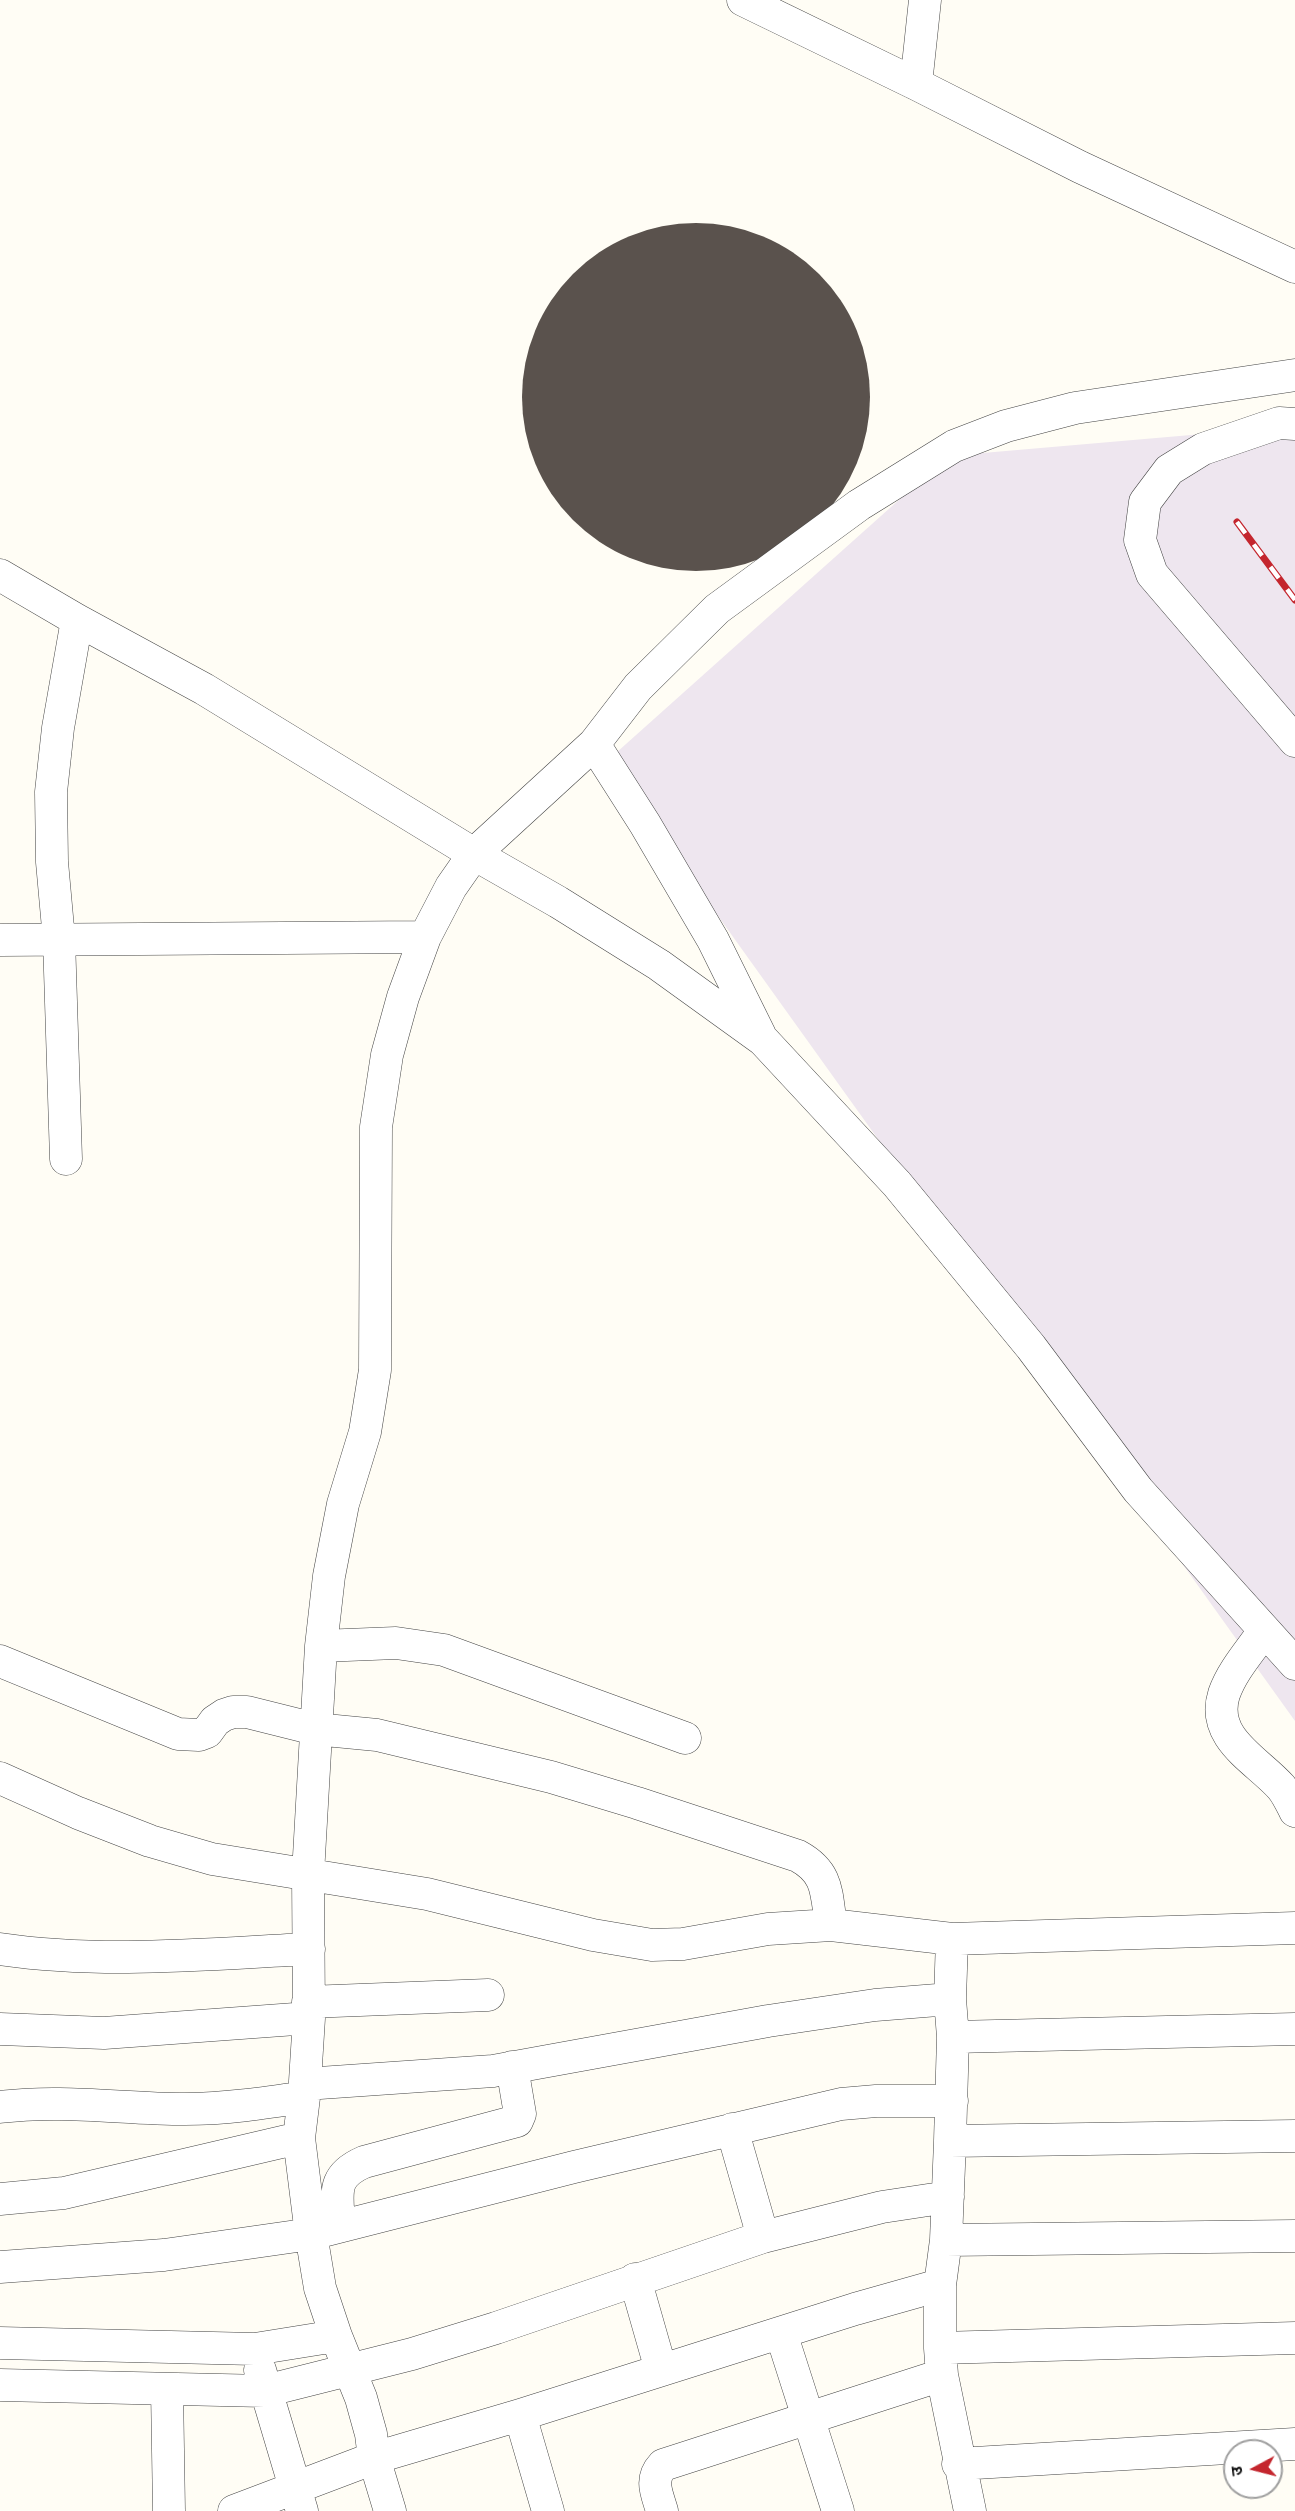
<!DOCTYPE html>
<meta charset="utf-8">
<style>
body{margin:0}
#map{position:relative;width:1295px;height:2511px;overflow:hidden;background:#fffdf5;font-family:Bitter,"Noto Sans Devanagari",serif}
canvas{display:block}
.north{position:absolute;left:1223px;top:2439px;width:60px;height:60px;box-sizing:border-box;background:#fff;border:2px solid #a0a0a0;border-radius:50%;rotate:263deg;font-size:16px;font-weight:700;line-height:24px;text-align:center;color:#111}
.north::after{content:'';display:block;margin:auto;width:21px;height:27px;background:#c4262e;clip-path:polygon(50% 0,100% 100%,50% 72%,0 100%)}
</style>
<div id="map">
<canvas width="1295" height="2511"></canvas>
<div class="north">उ</div>
</div>
<script>
const c = document.querySelector('canvas').getContext('2d');
c.lineJoin = 'round';
function fillPath(path, color) {
  c.fillStyle = color;
  c.fill(path, 'evenodd');
}
function strokePath(path, color, width, dash) {
  c.strokeStyle = color;
  c.lineWidth = width;
  c.lineCap = dash ? 'butt' : 'round';
  c.setLineDash(dash || []);
  c.stroke(path);
}
fillPath(new Path2D(`
 M 1295,426 L 1295,1721 L 607,761 L 948,456 Z`), '#eee6ef');
fillPath(new Path2D(`
 M522 397a174 174 0 1 1 348 0a174 174 0 1 1-348 0Z`), '#5a524d');
const minor = new Path2D(`
 M 743,0 L 916,84 L 1080,167 L 1295,267
 M 916,84 L 925,0
 M 1295,424 L 1279,423 L 1203,449 L 1169,470 L 1145,502 L 1140,540 L 1152,574 L 1295,741
 M 0,575 L 77,620 L 204,689 L 474,854 L 558,902 L 659,965 L 763,1040 L 897,1184 L 1031,1347 L 1138,1490 L 1295,1664
 M 594,744 L 645,824 L 713,940 L 760,1035
 M 0,940 L 425,937
 M 66,1159 L 59,939 L 52,862 L 51,792 L 58,728 L 77,620
 M 1264,1631 C 1250,1651 1232,1671 1224,1694 C 1210,1738 1257,1760 1281,1787 C 1287,1794 1291,1803 1295,1811
 M 321,1646 L 396,1643 L 444,1650 L 685,1738
 M 0,1661 L 178,1734 L 199,1735 L 207,1732 L 215,1721 L 224,1715 L 233,1712 L 247,1712 L 315,1729 L 377,1735 L 551,1777 L 637,1803 L 798,1856 C 829,1873 826,1893 831,1925
 M 0,1778 L 78,1813 L 150,1841 L 212,1859 L 427,1894 L 593,1935 L 652,1945 L 683,1944 L 768,1929 L 831,1925 L 952,1939 L 1295,1928
 M 952,1939 L 950,1999 L 953,2037 L 950,2141 L 946,2240 L 940,2285 L 940,2348 L 942,2375 L 970,2511
 M 0,1949 C 102,1964 206,1954 309,1949
 M 308,2002 L 488,1995
 M 0,2029 L 104,2033 L 309,2018
 M 953,2037 L 1295,2029
 M 305,2084 L 493,2071 L 768,2021 L 875,2005 L 950,1999
 M 0,2107 C 62,2099 123,2109 185,2109 C 225,2109 265,2103 304,2097
 M 732,2129 L 763,2237
 M 950,2141 L 1295,2136
 M 0,2199 L 64,2193 L 299,2138
 M 339,2226 C 338,2194 330,2177 364,2162 L 517,2121 L 520,2114 L 512,2067
 M 946,2240 L 1295,2236
 M 0,2267 L 164,2255 L 311,2234 L 574,2167 L 841,2104 L 876,2101 L 952,2101
 M 635,2279 L 661,2370
 M 781,2333 L 838,2511
 M 0,2343 L 255,2349 L 336,2336
 M 940,2348 L 1295,2338
 M 260,2370 L 302,2511
 M 0,2385 L 265,2391 L 412,2354 L 496,2328 L 763,2237 L 882,2207 L 948,2197
 M 167,2389 L 169,2511
 M 520,2415 L 548,2511
 M 958,2464 L 1295,2444
 M 234,2511 L 374,2458 L 520,2415 L 855,2309 L 940,2285
 M 390,2511 L 374,2458 L 371,2434 L 361,2398 L 336,2336 L 320,2288 L 311,2234 L 299,2138 L 304,2097 L 309,2018 L 308,1874 L 321,1646 L 329,1576 L 343,1504 L 365,1432 L 375,1370 L 376,1127 L 387,1055 L 403,997 L 425,937 L 451,887 L 474,854 L 594,744 L 638,687 L 717,609 L 859,505 L 954,446 L 1006,426 L 1075,408 L 1295,375
 M 662,2511 C 657,2493 649,2480 663,2465 L 942,2375`);
strokePath(minor, '#444', 33);
strokePath(minor, '#fff', 32);
const rail = new Path2D(`
 M 1237,522 L 1295,600`);
strokePath(rail, '#c4262e', 7);
strokePath(rail, '#fff', 4.5, [14]);
</script>
